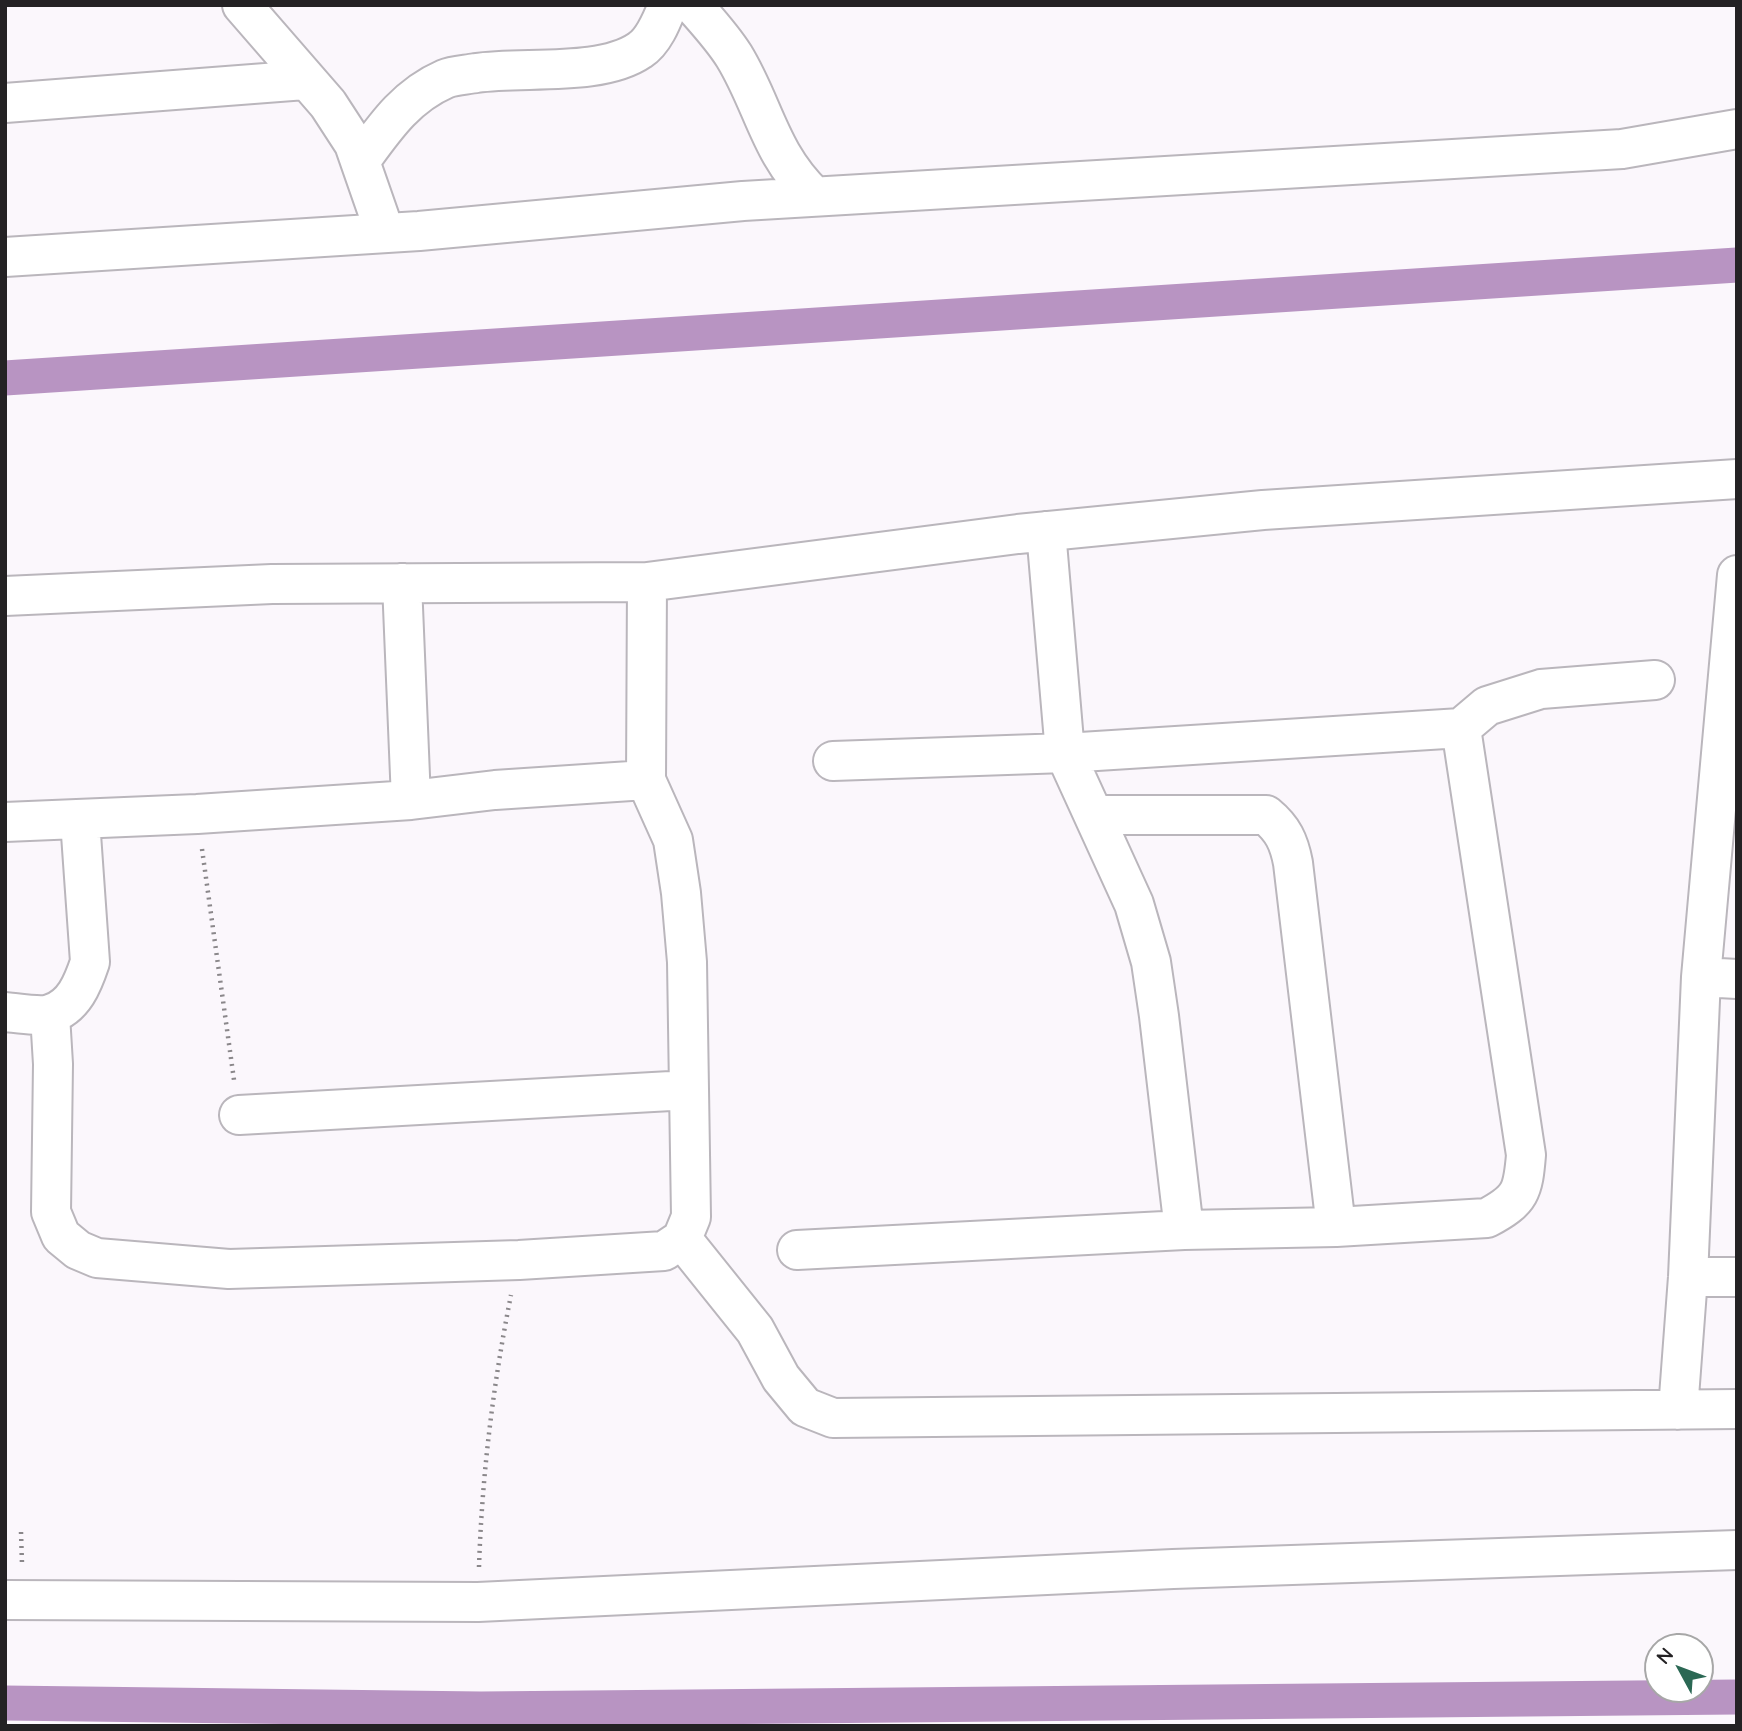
<!DOCTYPE html>
<style>
body{margin:0}
#map{position:relative;width:1742px;height:1731px;overflow:hidden;background:#fbf7fc;font-family:Quicksand,sans-serif}
canvas{display:block}
.frame{position:absolute;inset:0;border:7px solid #242224;pointer-events:none}
.north{position:absolute;left:1644px;top:1633px;width:70px;height:70px;box-sizing:border-box;background:#fff;border:2px solid #a7a7a7;border-radius:50%;rotate:311deg;font-size:19px;font-weight:700;line-height:28px;text-align:center;color:#242224}
.north::after{content:'';display:block;margin:auto;width:24px;height:32px;background:#2b6854;clip-path:polygon(50% 0,100% 100%,50% 72%,0 100%)}
</style>
<div id="map">
<canvas width="1742" height="1731"></canvas>
<div class="frame"></div>
<div class="north">N</div>
</div>
<script>
const c = document.querySelector('canvas').getContext('2d');
c.lineJoin = 'round';
function strokePath(path, color, width, dash) {
  c.strokeStyle = color;
  c.lineWidth = width;
  c.lineCap = dash ? 'butt' : 'round';
  c.setLineDash(dash || []);
  c.stroke(path);
}
strokePath(new Path2D(`
 M 5,378 L 1737,265
 M 5,1703 L 481,1709 L 1737,1697`), '#b894c2', 35);
const minor = new Path2D(`
 M 242,5 L 328,104 L 354,144 L 385,233
 M 693,5 C 707,21 722,37 734,56 C 764,105 769,153 814,196
 M 5,103 L 305,80
 M 361,160 C 385,127 406,96 445,79 C 454,75 466,75 476,73 C 523,66 601,77 640,50 C 654,41 662,20 668,5
 M 5,257 L 419,231 L 743,201 L 1622,149 L 1737,129
 M 1046,531 L 1065,753 L 1134,904 L 1151,962 L 1159,1016 L 1184,1230
 M 402,583 L 411,800
 M 5,596 L 272,584 L 647,582 L 1018,534 L 1263,510 L 1737,479
 M 833,761 L 1065,753 L 1461,728 L 1487,706 L 1541,689 L 1655,680
 M 1094,815 L 1266,815 C 1283,829 1289,842 1293,863 L 1336,1227
 M 5,822 L 197,814 L 411,800 L 495,790 L 646,780
 M 1701,977 L 1737,979
 M 5,1012 C 16,1013 41,1017 50,1014 C 74,1007 83,983 90,962 L 80,820
 M 50,1015 L 53,1064 L 51,1212 L 61,1236 L 78,1250 L 97,1258 L 229,1269 L 519,1260 L 664,1251 L 682,1239 L 691,1217 L 687,962 L 681,893 L 673,840 L 646,780 L 647,582
 M 239,1115 L 689,1090
 M 682,1239 L 755,1330 L 781,1378 L 805,1407 L 833,1418 L 1737,1409
 M 797,1250 L 1184,1230 L 1336,1227 L 1487,1218 C 1521,1200 1523,1191 1526,1155 L 1461,728
 M 1688,1277 L 1737,1277
 M 1678,1410 L 1688,1277 L 1701,977 L 1737,575
 M 5,1600 L 478,1602 L 1173,1569 L 1737,1550`);
strokePath(minor, '#bab6bc', 42);
strokePath(new Path2D(`
 M 202,849 L 234,1080
 M 21,1532 L 22,1564
 M 479,1567 C 482,1475 493,1385 511,1295`), '#8a878a', 4.5, [2, 5]);
strokePath(minor, '#fff', 38);
</script>
